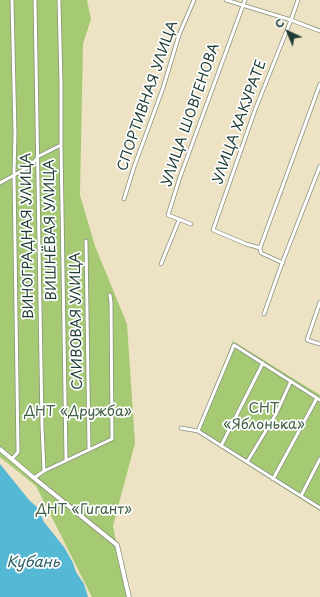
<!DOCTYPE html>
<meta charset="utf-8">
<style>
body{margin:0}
#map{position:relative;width:320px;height:597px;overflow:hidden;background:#eee2c4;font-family:"Playpen Sans",sans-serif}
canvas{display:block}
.north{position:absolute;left:268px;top:12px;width:40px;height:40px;-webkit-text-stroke:3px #fff;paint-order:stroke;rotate:316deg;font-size:11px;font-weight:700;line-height:16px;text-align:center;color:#1f3d34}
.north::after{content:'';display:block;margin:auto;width:14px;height:18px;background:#1f3d34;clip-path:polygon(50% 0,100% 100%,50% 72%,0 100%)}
</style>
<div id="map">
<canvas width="320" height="597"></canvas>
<div class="north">С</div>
</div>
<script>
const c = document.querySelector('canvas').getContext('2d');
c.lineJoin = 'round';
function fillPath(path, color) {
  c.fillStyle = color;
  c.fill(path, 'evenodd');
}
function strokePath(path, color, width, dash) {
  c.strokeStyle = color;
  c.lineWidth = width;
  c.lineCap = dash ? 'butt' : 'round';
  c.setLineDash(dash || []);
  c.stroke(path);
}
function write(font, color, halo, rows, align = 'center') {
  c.font = font + ' "Playpen Sans",sans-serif';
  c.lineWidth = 3.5;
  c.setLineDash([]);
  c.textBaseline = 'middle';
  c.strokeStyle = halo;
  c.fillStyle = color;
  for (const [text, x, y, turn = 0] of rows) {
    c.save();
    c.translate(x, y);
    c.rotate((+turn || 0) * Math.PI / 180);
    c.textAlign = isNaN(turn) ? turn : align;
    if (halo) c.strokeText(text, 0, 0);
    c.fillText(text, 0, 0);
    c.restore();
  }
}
fillPath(new Path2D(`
 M 0,0 L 87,0 L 91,19 L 83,44 L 80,195 L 95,246 L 127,324 L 135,443 L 113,526 L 127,597 L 92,597 L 36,486 L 0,457 Z
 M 233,341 L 320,395 L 320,511 L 196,432 Z`), '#a6ca74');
fillPath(new Path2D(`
 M 0,464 L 29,500 L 38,508 L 44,522 L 64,547 L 73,563 L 76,572 L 84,584 L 88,597 L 0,597 Z`), '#55b8d4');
const minor = new Path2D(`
 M 35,0 L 42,426 L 44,471
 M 59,0 L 61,84 L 61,145 L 66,460
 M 226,0 L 291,20 L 320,31
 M 298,0 L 291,20 L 255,110 L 213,230 L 246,244 L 260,248 L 320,84
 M 37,157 L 61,145
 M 0,183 L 25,169 L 37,159
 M 124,199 L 134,167 L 163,88 L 179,35 L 194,0
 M 191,224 L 168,215 L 180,177 L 245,0
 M 86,241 L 89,450
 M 260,248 L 261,253 L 283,263
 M 161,264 L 179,220
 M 320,302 L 307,340 L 320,344
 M 264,314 L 281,266 L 320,166
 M 181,428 L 198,431 L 320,508
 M 198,431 L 234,345 L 320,400
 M 221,446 L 263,363
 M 12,459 L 18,452 L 14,174 L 15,134 L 12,0
 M 247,462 L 276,414 L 291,381
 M 34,478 L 44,471 L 112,439 L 111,302 L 110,295
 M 273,479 L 317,398
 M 301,496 L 320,459`);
const tertiary = new Path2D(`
 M 0,449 L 34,478 L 117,545 L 129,597`);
strokePath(minor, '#86907c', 4.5);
strokePath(tertiary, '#86907c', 5.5);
strokePath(minor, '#fff', 3);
strokePath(tertiary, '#fff', 4);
write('14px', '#1f3d34', '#fff', [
 ["СПОРТИВНАЯ УЛИЦА",148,96,-71],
 ["УЛИЦА ШОВГЕНОВА",191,115,-71],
 ["УЛИЦА ХАКУРАТЕ",240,122,-70],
 ["ВИШНЁВАЯ УЛИЦА",51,230,-91],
 ["ВИНОГРАДНАЯ УЛИЦА",28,236,-91],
 ["СЛИВОВАЯ УЛИЦА",77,321,-91]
]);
write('14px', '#416044', '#fff', [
 ["СНТ",264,409],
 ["«Яблонька»",264,425],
 ["ДНТ «Дружба»",78,412],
 ["ДНТ «Гигант»",84,510]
]);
write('italic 15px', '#2f6264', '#fff', [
 ["Кубань",33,563]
]);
</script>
